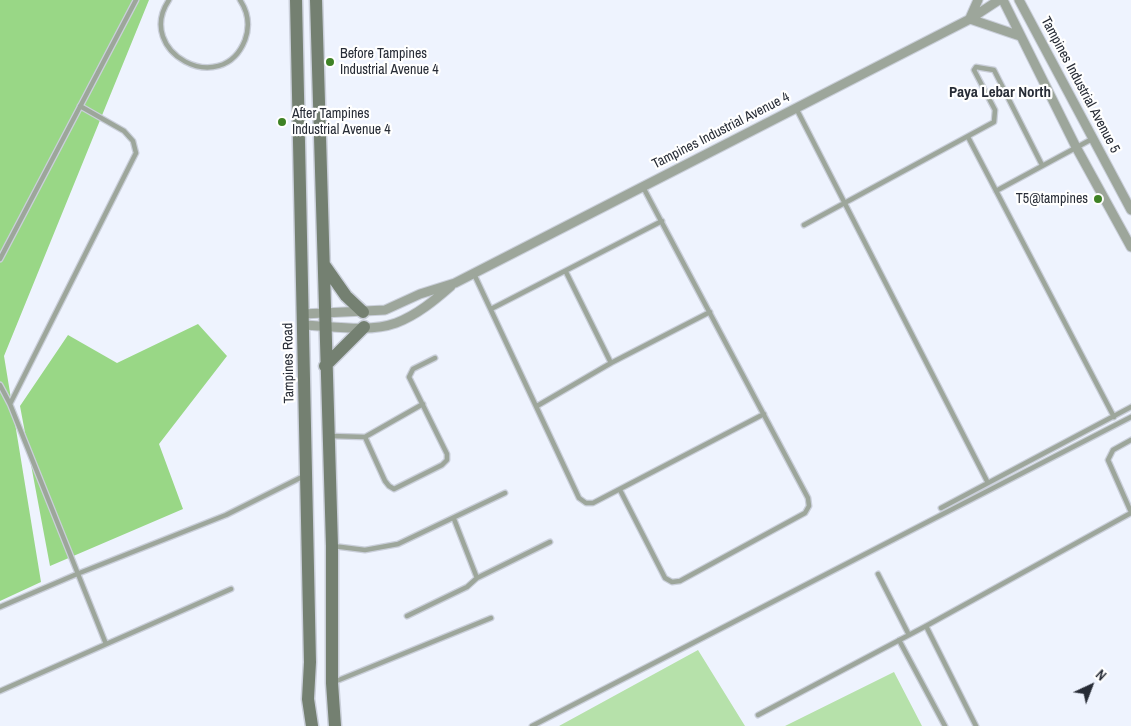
<!DOCTYPE html>
<style>
body{margin:0}
#map{position:relative;width:1131px;height:726px;overflow:hidden;background:#eef3fe;font-family:"Archivo Narrow",sans-serif}
canvas{display:block}
.north{position:absolute;left:1066px;top:661px;width:50px;height:50px;-webkit-text-stroke:4px #fff;paint-order:stroke;rotate:43deg;font-size:14px;font-weight:700;line-height:20px;text-align:center;color:#272c36}
.north::after{content:'';display:block;margin:auto;width:18px;height:22px;background:#272c36;clip-path:polygon(50% 0,100% 100%,50% 72%,0 100%)}
</style>
<div id="map">
<canvas width="1131" height="726"></canvas>
<div class="north">N</div>
</div>
<script>
const c = document.querySelector('canvas').getContext('2d');
c.lineJoin = 'round';
function fillPath(path, color) {
  c.fillStyle = color;
  c.fill(path, 'evenodd');
}
function strokePath(path, color, width, dash) {
  c.strokeStyle = color;
  c.lineWidth = width;
  c.lineCap = dash ? 'butt' : 'round';
  c.setLineDash(dash || []);
  c.stroke(path);
}
function write(font, color, halo, rows, align = 'center') {
  c.font = font + ' "Archivo Narrow",sans-serif';
  c.lineWidth = 4.5;
  c.setLineDash([]);
  c.textBaseline = 'middle';
  c.strokeStyle = halo;
  c.fillStyle = color;
  for (const [text, x, y, turn = 0] of rows) {
    c.save();
    c.translate(x, y);
    c.rotate((+turn || 0) * Math.PI / 180);
    c.textAlign = isNaN(turn) ? turn : align;
    if (halo) c.strokeText(text, 0, 0);
    c.fillText(text, 0, 0);
    c.restore();
  }
}
fillPath(new Path2D(`
 M 698,650 L 745,726 L 559,726 Z
 M 894,672 L 922,726 L 785,726 Z`), '#b6e1aa');
fillPath(new Path2D(`
 M 0,0 L 149,0 L 4,356 L 41,582 L 0,601 Z
 M 198,324 L 227,356 L 159,444 L 183,509 L 50,566 L 20,406 L 68,335 L 117,363 Z`), '#99d786');
const lane = new Path2D(`
 M 169,0 C 134,52 222,99 245,40 C 250,26 248,12 240,0
 M 796,108 L 988,483
 M 968,137 L 1114,417
 M 996,191 L 1092,139
 M 804,225 L 994,122 L 995,110 L 974,70 L 976,67 L 994,70 L 1042,165
 M 0,259 L 136,0
 M 566,272 L 611,363
 M 474,274 L 579,498 L 586,503 L 593,503 L 764,414
 M 491,309 L 662,221
 M 0,385 L 10,404 L 106,644
 M 10,404 L 136,153 L 133,141 L 124,131 L 80,106
 M 537,406 L 611,363 L 710,312
 M 331,436 L 365,437 L 423,404
 M 365,437 L 385,481 L 389,486 L 394,489 L 442,465 L 447,460 L 447,454 L 409,377 L 413,369 L 435,358
 M 1131,440 L 1113,450 L 1108,460 L 1131,512
 M 620,490 L 665,578 L 672,582 L 680,581 L 805,513 L 809,506 L 808,498 L 643,187
 M 941,508 L 1131,407
 M 333,546 L 365,550 L 398,544 L 505,493
 M 878,574 L 909,635
 M 477,578 L 550,542
 M 0,607 L 77,574 L 226,515 L 304,476
 M 407,616 L 467,587 L 477,578 L 454,519
 M 926,626 L 976,726
 M 899,640 L 945,726
 M 334,682 L 491,618
 M 0,691 L 231,589
 M 758,715 L 926,626 L 1131,513
 M 532,726 L 1131,417`);
const street = new Path2D(`
 M 1003,0 L 1076,147 L 1131,247
 M 1019,0 L 1131,210
 M 970,18 L 978,0
 M 970,19 L 1020,36
 M 303,314 L 385,310 L 420,294 L 455,283 L 970,19 L 999,0
 M 303,325 C 332,326 368,333 396,323 C 417,315 435,300 451,286`);
const secondary = new Path2D(`
 M 296,0 L 310,662 L 308,699 L 312,726
 M 316,0 L 332,546 L 332,683 L 335,726
 M 325,266 L 346,296 L 363,312
 M 325,366 L 364,327`);
strokePath(lane, '#cacfda', 7);
strokePath(street, '#cacfda', 11);
strokePath(secondary, '#cacfda', 15);
strokePath(lane, '#9da69b', 4.5);
strokePath(street, '#9da69b', 9);
strokePath(secondary, '#748071', 12);
for (const [x, y, r, color] of [
 [330,62,5,"#3e8225"],
 [282,122,5,"#3e8225"],
 [1098,199,5,"#3e8225"]
]) {
  const dot = new Path2D();
  dot.arc(x, y, r, 0, 2 * Math.PI);
  c.fillStyle = color;
  c.fill(dot);
  strokePath(dot, '#fff', 2);
}
write('14px', '#272c36', '#fff', [
 ["Before Tampines",340,54],
 ["Industrial Avenue 4",340,70],
 ["After Tampines",292,114],
 ["Industrial Avenue 4",292,130],
 ["T5@tampines",1088,199,"right"]
], 'left');
write('14px', '#272c36', '#fff', [
 ["Tampines Industrial Avenue 5",1080,85,62],
 ["Tampines Industrial Avenue 4",721,131,-27],
 ["Tampines Road",289,363,-91]
]);
write('bold 15px', '#272c36', '#fff', [
 ["Paya Lebar North",1000,93]
]);
</script>
